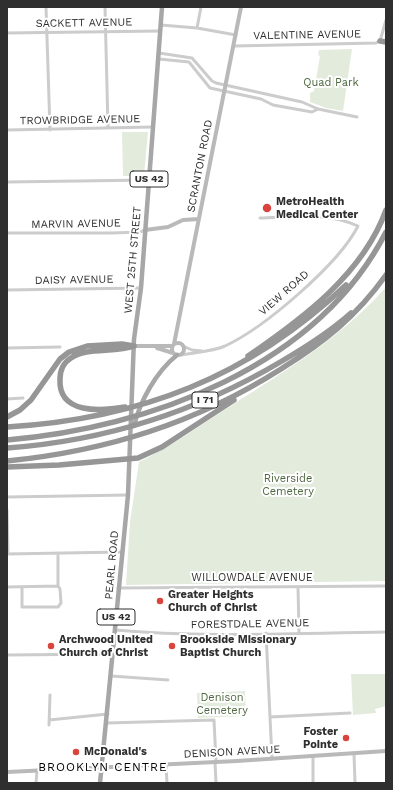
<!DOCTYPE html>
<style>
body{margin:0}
#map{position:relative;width:393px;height:790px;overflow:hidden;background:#fff;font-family:"Work Sans",sans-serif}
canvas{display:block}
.frame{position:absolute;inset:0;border:8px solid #2f2f2f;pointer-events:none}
</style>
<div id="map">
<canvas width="393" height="790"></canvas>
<div class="frame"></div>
</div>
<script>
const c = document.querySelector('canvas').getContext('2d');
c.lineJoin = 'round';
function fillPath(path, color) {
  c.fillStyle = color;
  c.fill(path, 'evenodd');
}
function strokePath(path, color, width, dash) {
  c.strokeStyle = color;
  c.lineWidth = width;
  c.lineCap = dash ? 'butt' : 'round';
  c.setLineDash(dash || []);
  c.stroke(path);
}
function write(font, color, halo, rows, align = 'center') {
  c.font = font + ' "Work Sans",sans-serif';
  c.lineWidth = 4;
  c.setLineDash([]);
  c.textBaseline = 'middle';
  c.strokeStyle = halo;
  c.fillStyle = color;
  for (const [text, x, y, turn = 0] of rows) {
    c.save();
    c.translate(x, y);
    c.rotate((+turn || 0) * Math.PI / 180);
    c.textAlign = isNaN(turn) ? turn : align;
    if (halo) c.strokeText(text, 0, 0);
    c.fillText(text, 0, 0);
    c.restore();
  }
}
fillPath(new Path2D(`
 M 352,49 L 343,111 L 326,108 L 310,102 L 310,93 L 314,91 L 320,56 L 318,55 L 319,50 Z
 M 122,132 L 148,132 L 144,176 L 123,176 Z
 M 386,287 L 386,581 L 126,585 L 130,522 L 139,462 C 172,446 201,425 232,405 C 288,369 342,337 386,287 Z
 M 351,674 L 386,674 L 386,706 L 375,709 L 376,713 L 353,715 Z
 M 245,691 L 246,716 L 198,718 L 197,693 Z`), '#e3ebdd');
strokePath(new Path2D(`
 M 46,7 L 50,130
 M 105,7 L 108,128
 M 161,25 L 197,28 L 236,35
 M 197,28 L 201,7
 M 7,33 L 160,31
 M 234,46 L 376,43 L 380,41 L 386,20
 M 159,53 L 192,58 L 212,81 L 216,83 L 302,102 L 318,109 L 357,117
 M 159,59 L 189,62 L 210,88 L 261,99 L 273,105 L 312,112 L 318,109
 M 7,130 L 153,127
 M 7,182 L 149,180
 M 7,233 L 112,233 L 140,232 L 145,230
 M 7,290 L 141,288
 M 183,346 L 192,350 L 202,351
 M 7,348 L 60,347
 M 181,355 C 196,352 211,352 225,346 C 264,328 339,264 358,226 C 327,212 294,217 260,218
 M 7,399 L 23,398
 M 7,497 L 128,495
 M 7,510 L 8,554
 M 7,554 L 122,552
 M 7,587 L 58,586
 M 22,587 L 22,607 L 58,607 L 61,603 L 60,589 L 58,586 L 58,553
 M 298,587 L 299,633
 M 118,588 L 386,586
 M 115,630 C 205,638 296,633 386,632
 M 266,633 L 272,759
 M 7,655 L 113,654
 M 111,676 L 168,680
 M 270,717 L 350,713
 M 49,720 L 108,714
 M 107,723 L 214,720 L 216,762
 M 49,725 L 50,695
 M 354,754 L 355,783
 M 313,757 L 313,783
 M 215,762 L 216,783
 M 166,765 L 167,783
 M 36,783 L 37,770`), '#ccc', 3);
strokePath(new Path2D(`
 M 145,230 L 168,227 L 183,220 L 199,219
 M172 349a6 6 0 1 1 12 0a6 6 0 1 1-12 0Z
 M 174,344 L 241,7
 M 134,346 L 172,346
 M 157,348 L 173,353
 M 7,772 L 237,761 L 386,751`), '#b9b9b9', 4);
strokePath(new Path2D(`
 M 134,426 C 140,401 156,372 177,355
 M 100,783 L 128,495 L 134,339 L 141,288 L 162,7`), '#a7a7a7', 4.5);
strokePath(new Path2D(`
 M 380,41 L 386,42
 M 248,356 C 302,319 363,274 386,210
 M 125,407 C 102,411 58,415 60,379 C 60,370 63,363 71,358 C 86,347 115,353 134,346
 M 7,417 L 20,410 L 31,400 L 60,359 L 69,352 L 87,346 L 122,344 L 134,346
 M 7,427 C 140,419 249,377 346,285
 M 7,440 C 149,428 317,367 386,232
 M 7,448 C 104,441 198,411 282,361 C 306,347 331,331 351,313
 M 7,461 C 107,451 196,423 281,369 C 324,342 356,317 386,275
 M 7,467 L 59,465 L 138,458 L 162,447 L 234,400`), '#969696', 5.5);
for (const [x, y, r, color] of [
 [267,208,5,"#da443c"],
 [160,601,4,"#da443c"],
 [51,646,4,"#da443c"],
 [172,646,4,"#da443c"],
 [346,738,4,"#da443c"],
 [76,752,4,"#da443c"]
]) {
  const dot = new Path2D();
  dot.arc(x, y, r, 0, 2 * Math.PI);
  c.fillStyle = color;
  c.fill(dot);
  strokePath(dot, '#fff', 1.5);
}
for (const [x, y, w] of [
 [149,179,38],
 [205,400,26],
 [116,617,38]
]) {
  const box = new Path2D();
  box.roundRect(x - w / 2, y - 8, w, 16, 3);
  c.fillStyle = '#fff';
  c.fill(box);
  strokePath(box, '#2f2f2f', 1);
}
write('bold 10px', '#2f2f2f', null, [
 ["US 42",149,179],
 ["I 71",205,400],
 ["US 42",116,617]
]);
write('11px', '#2f2f2f', '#fff', [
 ["SACKETT AVENUE",84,23,-1],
 ["VALENTINE AVENUE",307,35,-1],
 ["TROWBRIDGE AVENUE",80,120,-1],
 ["SCRANTON ROAD",200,166,-79],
 ["MARVIN AVENUE",76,224,-1],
 ["WEST 25TH STREET",133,260,-85],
 ["DAISY AVENUE",74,280,-1],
 ["VIEW ROAD",284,293,-41],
 ["PEARL ROAD",112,565,-85],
 ["WILLOWDALE AVENUE",252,578],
 ["FORESTDALE AVENUE",250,624,-1],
 ["DENISON AVENUE",232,752,-3]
]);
write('11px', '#4d683f', '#fff', [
 ["Quad Park",331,83],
 ["Riverside",288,479],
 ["Cemetery",288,492],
 ["Denison",222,698],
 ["Cemetery",222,711]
]);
write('bold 11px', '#2f2f2f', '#fff', [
 ["MetroHealth",276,202],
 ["Medical Center",276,215],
 ["Greater Heights",168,595],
 ["Church of Christ",168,608],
 ["Archwood United",59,640],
 ["Church of Christ",59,653],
 ["Brookside Missionary",180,640],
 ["Baptist Church",180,653],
 ["Foster",338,732,"right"],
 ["Pointe",338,745,"right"],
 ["McDonald's",84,752]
], 'left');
c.letterSpacing = '1px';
write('12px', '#000', '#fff', [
 ["BROOKLYN CENTRE",103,767]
]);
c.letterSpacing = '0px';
</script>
